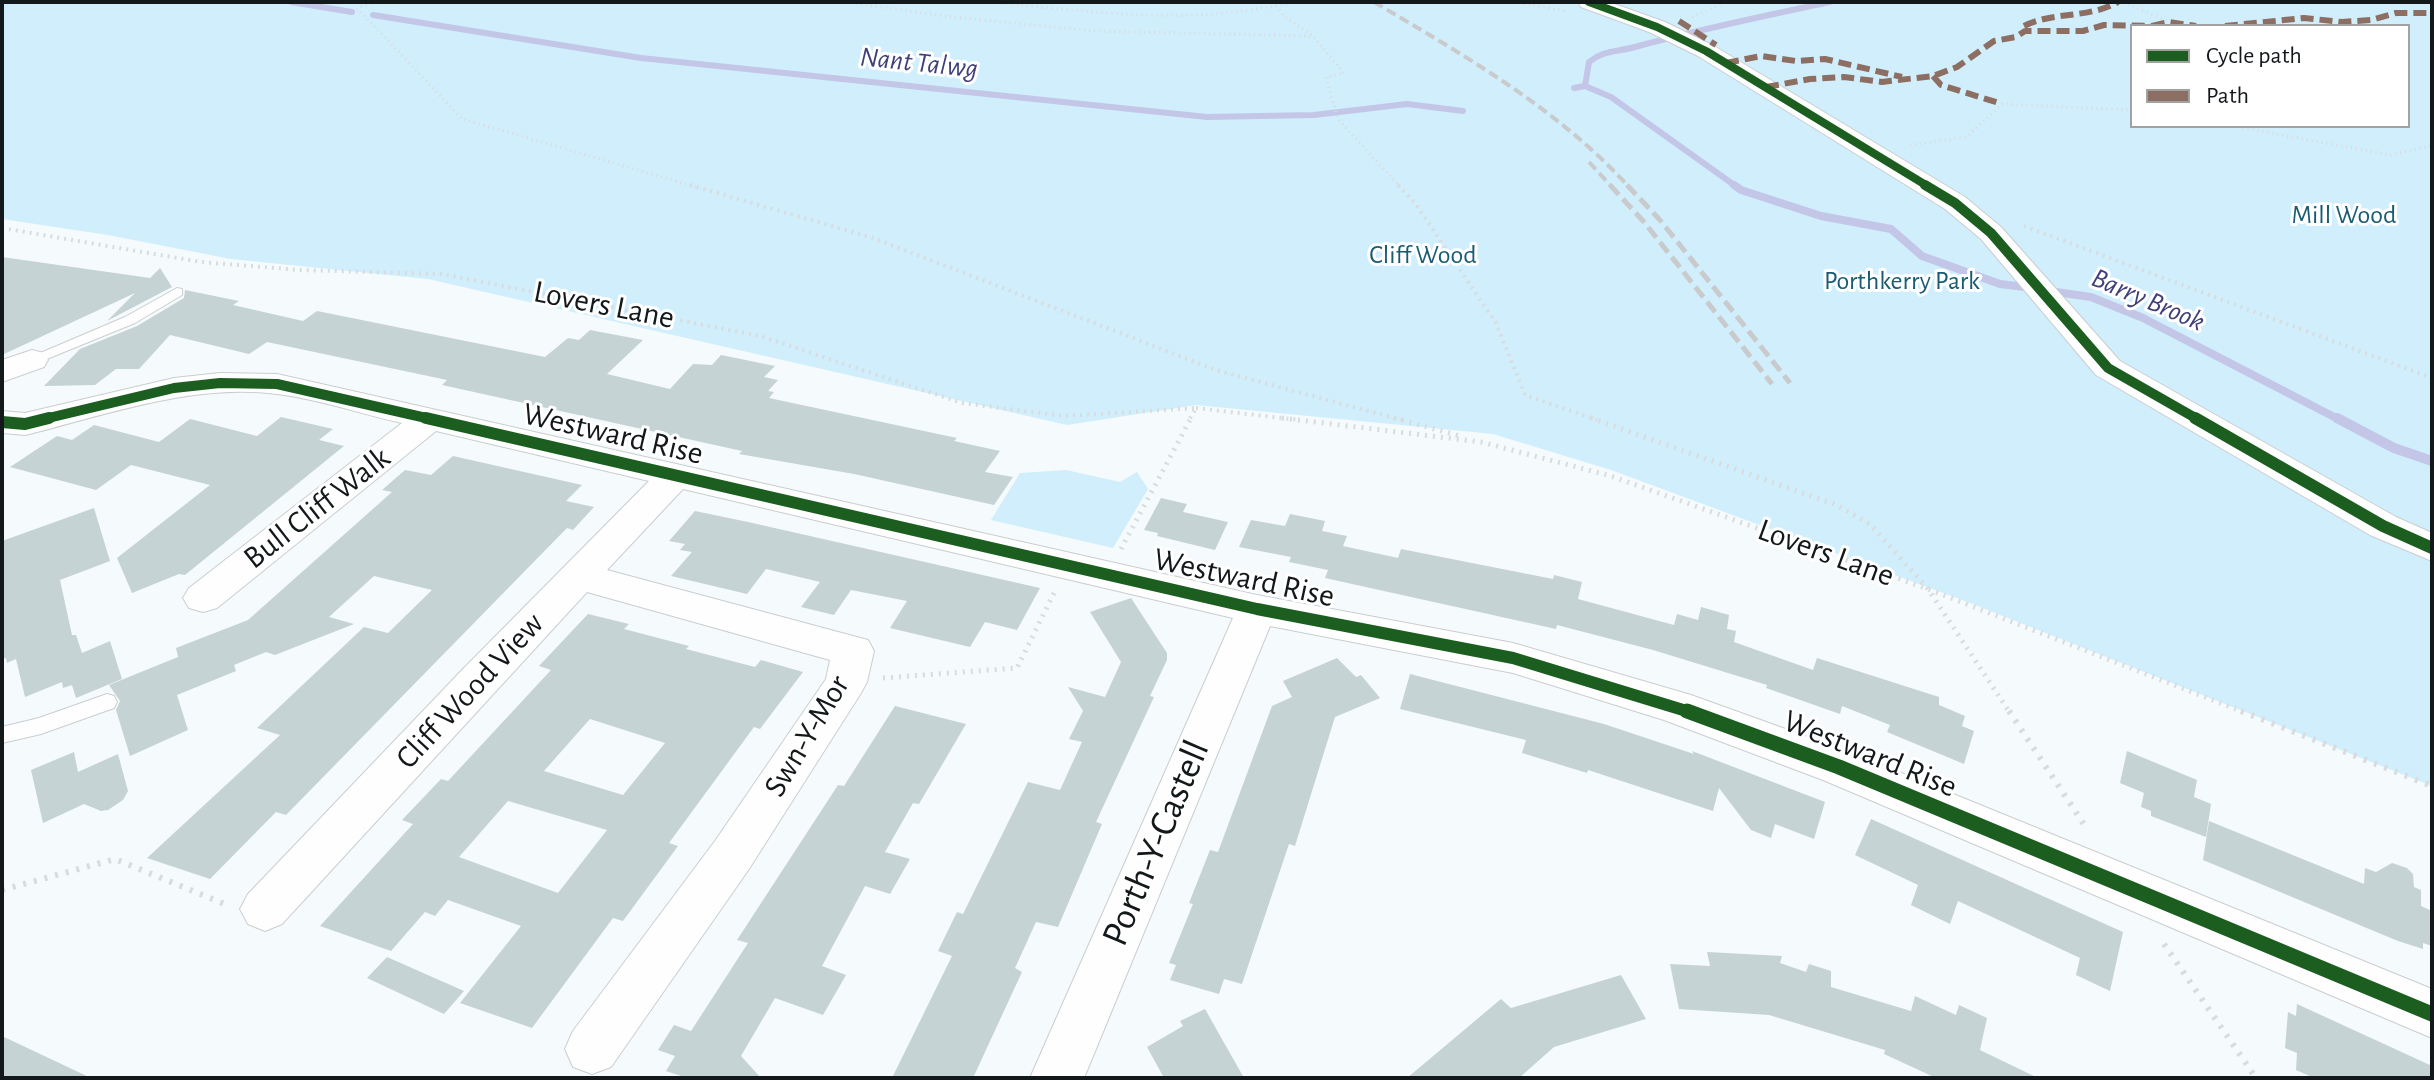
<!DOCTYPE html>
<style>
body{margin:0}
#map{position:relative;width:2434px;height:1080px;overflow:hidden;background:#f5fafc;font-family:"Alegreya Sans",sans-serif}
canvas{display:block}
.frame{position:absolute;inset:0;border:4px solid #13181a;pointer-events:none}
.legend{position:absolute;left:2130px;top:24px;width:280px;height:104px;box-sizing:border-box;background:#fff;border:2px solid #a1a3a3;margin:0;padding:10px 14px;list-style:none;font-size:24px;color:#13181a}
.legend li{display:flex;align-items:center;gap:16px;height:40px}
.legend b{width:40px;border:2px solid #a1a3a3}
</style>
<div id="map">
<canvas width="2434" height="1080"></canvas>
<div class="frame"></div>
<ul class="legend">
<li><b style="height:10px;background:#1b5e20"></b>Cycle path</li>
<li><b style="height:10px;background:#8d6e63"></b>Path</li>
</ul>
</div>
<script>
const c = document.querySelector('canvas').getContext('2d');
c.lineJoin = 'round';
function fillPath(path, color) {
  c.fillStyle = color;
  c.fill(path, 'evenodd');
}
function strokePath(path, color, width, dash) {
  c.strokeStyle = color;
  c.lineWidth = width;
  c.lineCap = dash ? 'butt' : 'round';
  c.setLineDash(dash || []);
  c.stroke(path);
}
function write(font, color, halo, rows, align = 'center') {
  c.font = font + ' "Alegreya Sans",sans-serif';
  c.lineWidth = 6;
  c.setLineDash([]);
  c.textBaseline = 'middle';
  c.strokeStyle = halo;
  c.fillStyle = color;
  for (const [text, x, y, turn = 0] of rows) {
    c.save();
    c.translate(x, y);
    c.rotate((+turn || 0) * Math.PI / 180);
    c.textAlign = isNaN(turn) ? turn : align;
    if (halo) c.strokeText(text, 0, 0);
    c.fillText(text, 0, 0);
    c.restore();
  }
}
fillPath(new Path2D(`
 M 2,2 L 2432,2 L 2432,786 L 1965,601 L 1611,470 L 1493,434 L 1196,405 L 1067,425 L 428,279 L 231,259 L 108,235 L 2,219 ZM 2132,26 L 2408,26 L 2408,126 L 2132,126 Z
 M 1066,470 L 1120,482 L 1137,472 L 1148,489 L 1113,548 L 991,520 L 1020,473 Z`), '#d0eefc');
strokePath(new Path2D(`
 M 291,2 L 352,12
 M 373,15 L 641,58 L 1207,117 L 1314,115 L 1407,104 L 1463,111
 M 1585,86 L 1611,97 L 1737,187
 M 1574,88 L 1585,86 L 1589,62 C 1604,50 1617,52 1635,47 C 1700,29 1764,16 1830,2`), '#c3c6e6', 6);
strokePath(new Path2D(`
 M 1734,185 L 1741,190 L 1821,216 L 1891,229 L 1922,256 L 2000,284 L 2033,288
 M 2049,291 L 2091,297 L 2143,318 L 2340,420`), '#c3c6e6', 8);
strokePath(new Path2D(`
 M 2337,418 L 2394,448 L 2432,461`), '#c3c6e6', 10);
fillPath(new Path2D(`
 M 2,257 L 150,278 L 160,268 L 172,287 L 107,321 L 135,293 L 2,355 Z
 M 185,290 L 239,301 L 233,305 L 303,321 L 317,311 L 545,357 L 568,338 L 579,340 L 590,330 L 643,340 L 607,374 L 670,389 L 693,364 L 712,365 L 721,355 L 775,366 L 764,377 L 778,380 L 768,391 L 774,392 L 769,398 L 957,438 L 954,441 L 1000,451 L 985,472 L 1013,477 L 994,505 L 854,474 L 739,454 L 742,451 L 442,385 L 447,380 L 267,342 L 249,354 L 170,335 L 139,369 L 116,369 L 95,385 L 44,386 L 80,349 L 137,326 L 184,298 Z
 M 281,417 L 333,429 L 319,440 L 344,446 L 185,575 L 179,574 L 132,593 L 117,558 L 210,485 L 131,465 L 96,490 L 10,467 L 57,436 L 72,440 L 94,425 L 159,442 L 190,419 L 257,436 Z
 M 453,456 L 582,485 L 566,501 L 594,507 L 573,530 L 567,528 L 286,815 L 276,812 L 210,879 L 147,858 L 280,735 L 257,728 L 364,627 L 388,633 L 432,590 L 374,576 L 329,617 L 354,624 L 275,655 L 266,652 L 234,665 L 236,671 L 177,695 L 188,730 L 130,756 L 116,710 L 120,701 L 109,685 L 178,657 L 176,648 L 248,620 L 392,492 L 382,490 L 405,470 L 431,475 Z
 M 1161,498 L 1187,504 L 1183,512 L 1228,522 L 1215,550 L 1157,536 L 1158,533 L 1144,530 Z
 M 94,508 L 110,561 L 60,580 L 72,635 L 76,635 L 82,653 L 110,641 L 122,679 L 76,698 L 72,685 L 63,688 L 62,682 L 25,697 L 16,659 L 7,663 L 6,658 L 2,659 L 2,541 Z
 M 695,511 L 748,522 L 1040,588 L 1017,630 L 985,622 L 970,647 L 890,628 L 907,601 L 851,590 L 834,615 L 801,607 L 820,582 L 766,569 L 747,594 L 671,576 L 692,552 L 680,550 L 685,544 L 669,541 Z
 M 1290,514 L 1325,521 L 1322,531 L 1347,536 L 1343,546 L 1398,558 L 1401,549 L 1553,579 L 1554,575 L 1582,582 L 1578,599 L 1674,625 L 1677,614 L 1698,620 L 1701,607 L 1729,615 L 1727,629 L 1736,631 L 1734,642 L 1813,670 L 1817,658 L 1939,697 L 1939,705 L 1965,716 L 1962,726 L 1974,731 L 1964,764 L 1887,732 L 1890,725 L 1842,706 L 1840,714 L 1766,688 L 1767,685 L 1653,650 L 1557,625 L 1556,629 L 1325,578 L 1328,570 L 1289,562 L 1291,557 L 1239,547 L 1251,520 L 1285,526 Z
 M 1131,598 L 1167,653 L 1167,660 L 1150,696 L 1154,697 L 1096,822 L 1102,824 L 1058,927 L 1036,922 L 1015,968 L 1022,972 L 973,1078 L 892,1078 L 952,956 L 938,951 L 957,912 L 963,914 L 1028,782 L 1060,790 L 1082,742 L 1069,739 L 1083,711 L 1068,687 L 1105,697 L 1121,662 L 1090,612 Z
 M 588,614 L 629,624 L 624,629 L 689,646 L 686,649 L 755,667 L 761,660 L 803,672 L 760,729 L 754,727 L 669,843 L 678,846 L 623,921 L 613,918 L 532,1028 L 460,1003 L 521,926 L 448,900 L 435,916 L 425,912 L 391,951 L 320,926 L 413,824 L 402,820 L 441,779 L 448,781 L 551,670 L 539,666 ZM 590,719 L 665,743 L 623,795 L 544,771 ZM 508,801 L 607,830 L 558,893 L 459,857 Z
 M 1337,658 L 1356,677 L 1361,675 L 1380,698 L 1335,717 L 1295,846 L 1289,844 L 1242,984 L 1224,979 L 1219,994 L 1170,980 L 1176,965 L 1169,963 L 1193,904 L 1189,903 L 1210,850 L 1218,852 L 1272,706 L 1292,697 L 1283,681 Z
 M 1410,674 L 1604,724 L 1694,754 L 1692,751 L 1825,802 L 1814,839 L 1775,824 L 1771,838 L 1751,830 L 1719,788 L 1713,811 L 1588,770 L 1587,773 L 1522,753 L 1526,740 L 1400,709 Z
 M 895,706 L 966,724 L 919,804 L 913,803 L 885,852 L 910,859 L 890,894 L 865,886 L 822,966 L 846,975 L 823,1015 L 775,998 L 741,1056 L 761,1078 L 687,1078 L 666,1071 L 675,1056 L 658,1050 L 674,1025 L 691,1031 L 748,943 L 737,940 L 838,785 L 844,786 Z
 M 2127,751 L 2197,780 L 2194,797 L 2211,804 L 2206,837 L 2151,816 L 2151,811 L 2141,807 L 2144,793 L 2120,783 Z
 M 74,752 L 78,772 L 118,754 L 128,791 L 123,800 L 108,810 L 101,811 L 84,804 L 43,823 L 31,770 Z
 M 1871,819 L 2123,932 L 2110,991 L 2076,975 L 2080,958 L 1958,901 L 1950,924 L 1911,905 L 1918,885 L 1855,855 Z
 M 2209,821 L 2364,884 L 2365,868 L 2376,872 L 2392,863 L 2407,868 L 2413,874 L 2414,887 L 2421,890 L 2421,906 L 2432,911 L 2432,946 L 2423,943 L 2423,949 L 2398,941 L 2203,860 Z
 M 1707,952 L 1782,956 L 1780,963 L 1806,972 L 1809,964 L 1831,971 L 1831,987 L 1911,1011 L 1915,996 L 1956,1015 L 1959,1005 L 1987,1018 L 1980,1050 L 2038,1078 L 1936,1078 L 1884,1054 L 1885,1050 L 1769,1015 L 1679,1009 L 1670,964 L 1710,966 Z
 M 387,957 L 464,991 L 444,1014 L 367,978 Z
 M 1621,975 L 1646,1019 L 1554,1047 L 1519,1078 L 1407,1078 L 1501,999 L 1511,1008 Z
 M 2297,1004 L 2432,1066 L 2432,1078 L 2314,1078 L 2296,1070 L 2297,1053 L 2285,1048 L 2288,1012 L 2296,1016 Z
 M 1205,1009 L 1244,1078 L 1164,1078 L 1147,1047 L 1183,1026 L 1180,1021 Z
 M 2,1036 L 91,1078 L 2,1078 Z`), '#c5d3d4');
const lane = new Path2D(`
 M 177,288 L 182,289 L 182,295 L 135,323 L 37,363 L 32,365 L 24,360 L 125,317 Z
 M 107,694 L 114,696 L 117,702 L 114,708 L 41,734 L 2,743 L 2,727 L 39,718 Z`);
const street = new Path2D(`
 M 1578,2 L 1609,2 L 1665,22 L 1714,46 L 1965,197 L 2001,227 L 2120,361 L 2396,517 L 2432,533 L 2432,561 L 2370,535 L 2096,375 L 1981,239 L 1945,209 L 1698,56 L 1649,32 L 1581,7 Z
 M 32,350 L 44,353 L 48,360 L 44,367 L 2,382 L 2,360 Z
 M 220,373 L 277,374 L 1257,595 L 1513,643 L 1691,695 L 1855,754 L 2432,989 L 2432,1038 L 1823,780 L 1664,720 L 1513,673 L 1270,626 L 1084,1078 L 1030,1078 L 1233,618 L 683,489 L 607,570 L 853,636 L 868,640 L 874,651 L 867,682 L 861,693 L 749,869 L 611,1067 L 592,1074 L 573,1067 L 565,1049 L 573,1031 L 715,841 L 826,679 L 830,660 L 587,592 L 282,924 L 265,931 L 248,924 L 240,909 L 248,894 L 464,668 L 649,481 L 436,431 L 217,608 L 203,612 L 189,608 L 183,598 L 189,588 L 402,423 C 361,414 319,399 277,394 C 193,383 106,415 25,435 L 2,433 L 2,411 L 25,413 L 174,378 Z`);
strokePath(lane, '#caced0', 2);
strokePath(street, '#caced0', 2);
strokePath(new Path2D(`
 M 376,2 L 357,8 L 462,119 L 696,187
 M 846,2 L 952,17 L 1095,31 L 1311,36
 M 992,2 C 1092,12 1193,26 1292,2
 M 1273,2 L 1285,17 L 1313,36 L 1344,73 L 1326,77 L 1338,119 L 1400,187
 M 1514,2 L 1565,11
 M 2124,2 L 2169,22
 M 1692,17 L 1726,2
 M 2233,126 L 2390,155 L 2432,146
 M 1910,145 L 1966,137 L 2002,104 L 2132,110`), '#d9dbdc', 3, [1, 4]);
strokePath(new Path2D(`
 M 690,185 L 873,238 L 1216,370 L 1402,420
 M 1398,185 L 1415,203 L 1496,323 L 1525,395 L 1597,420
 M 2024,226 L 2432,378
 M 2,228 L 201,262 L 299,270 L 442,274 L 760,336 L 962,403 L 1064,416 L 1196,408 L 1189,420
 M 1196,408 L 1299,420`), '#d9dbdc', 4, [2, 5]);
strokePath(new Path2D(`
 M 1282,418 L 1481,442 L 1611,476 L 1928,589 L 2246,713
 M 1394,418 L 1460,436
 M 1591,418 L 1834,504 L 1870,524 L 1928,589 L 2010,713
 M 1121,549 L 1191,418
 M 883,678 L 1017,668 L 1054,593`), '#d9dbdc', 5, [2, 6]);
strokePath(new Path2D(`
 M 2009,711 L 2087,829
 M 2241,711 L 2432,786
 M 2,890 L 115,859 L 227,905
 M 2164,944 L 2256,1078`), '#d9dbdc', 6, [3, 8]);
fillPath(lane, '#fefeff');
fillPath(street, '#fefeff');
strokePath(new Path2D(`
 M 1374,2 C 1465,56 1557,108 1629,187
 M 1589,162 L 1612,187`), '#c9cacb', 4, [10, 5]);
strokePath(new Path2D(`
 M 1610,185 L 1644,222 L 1772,384
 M 1627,185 L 1660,220 L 1790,383`), '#c9cacb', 5, [13, 6]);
strokePath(new Path2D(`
 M 1679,21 L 1716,45
 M 2024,26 C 2054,11 2088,19 2118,2
 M 2152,26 L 2169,22 L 2196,26
 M 2225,26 L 2304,18 L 2342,22 L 2371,20 L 2396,13 L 2432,13
 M 1726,63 L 1761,56 L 1796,61 L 1825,59 L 1902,77
 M 1933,76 L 1941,85 L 2002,104
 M 1766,87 L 1810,79 L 1844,77 L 1882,82 L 1933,76 L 1957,67 L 1994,41 L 2016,37 L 2025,31 L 2083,31 L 2104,25 L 2152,26`), '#8d6e63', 6, [13, 6]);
strokePath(new Path2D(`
 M 1589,2 L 1657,27 L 1706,51 L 1929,187`), '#1b5e20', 8);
strokePath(new Path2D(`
 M 1925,185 L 1955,203 L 1991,233 L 2108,368 L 2199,420
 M 40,420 L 174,388 L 220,383 L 277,384 L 435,420`), '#1b5e20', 10);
strokePath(new Path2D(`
 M 426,418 L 1257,609 L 1513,658 L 1693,713
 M 2195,418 L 2383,526 L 2432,548
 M 2,422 L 25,424 L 49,418`), '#1b5e20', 12);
strokePath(new Path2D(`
 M 1687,711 L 1839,767 L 2432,1014`), '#1b5e20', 15);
write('26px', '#185b72', '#fff', [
 ["Mill Wood",2344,215],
 ["Cliff Wood",1423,255],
 ["Porthkerry Park",1902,281]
]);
write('italic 28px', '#403f78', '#fff', [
 ["Nant Talwg",919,63,6],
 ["Barry Brook",2148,300,23]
]);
write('32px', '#13181a', '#fff', [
 ["Lovers Lane",604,305,11],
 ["Westward Rise",613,434,13],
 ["Bull Cliff Walk",317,508,-38],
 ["Lovers Lane",1826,553,20],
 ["Westward Rise",1244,578,12],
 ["Cliff Wood View",470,691,-47],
 ["Swn-Y-Mor",807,736,-59],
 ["Westward Rise",1870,754,22]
]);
write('38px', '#13181a', '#fff', [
 ["Porth-Y-Castell",1156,843,-67]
]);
</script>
